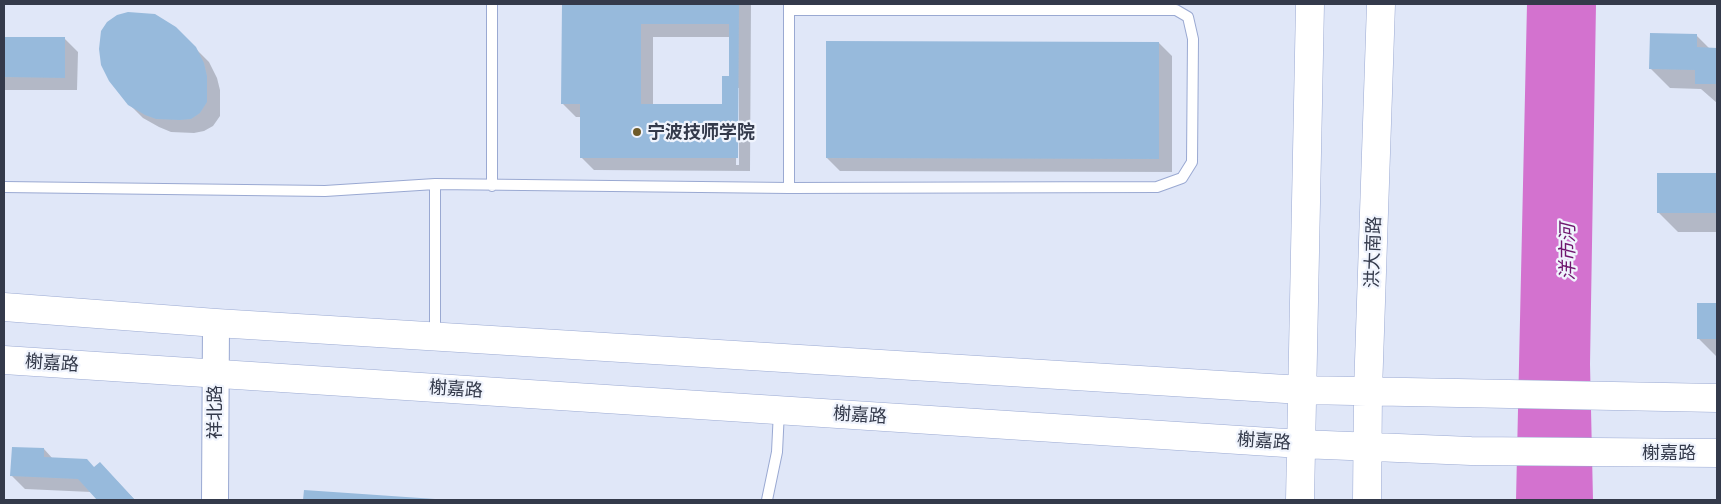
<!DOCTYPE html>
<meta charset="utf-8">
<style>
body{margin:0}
#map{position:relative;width:1721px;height:504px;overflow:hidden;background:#e0e7f8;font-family:Commissioner,sans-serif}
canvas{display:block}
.frame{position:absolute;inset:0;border:5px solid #343a4b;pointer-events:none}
</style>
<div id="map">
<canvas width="1721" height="504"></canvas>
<div class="frame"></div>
</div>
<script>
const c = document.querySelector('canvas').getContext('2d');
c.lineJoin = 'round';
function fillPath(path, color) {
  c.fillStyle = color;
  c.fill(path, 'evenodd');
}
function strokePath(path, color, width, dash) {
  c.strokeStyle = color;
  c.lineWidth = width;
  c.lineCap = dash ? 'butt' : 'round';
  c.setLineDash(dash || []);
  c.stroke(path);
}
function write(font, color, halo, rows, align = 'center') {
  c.font = font + ' Commissioner,"Noto Sans SC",sans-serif';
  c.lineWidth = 4.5;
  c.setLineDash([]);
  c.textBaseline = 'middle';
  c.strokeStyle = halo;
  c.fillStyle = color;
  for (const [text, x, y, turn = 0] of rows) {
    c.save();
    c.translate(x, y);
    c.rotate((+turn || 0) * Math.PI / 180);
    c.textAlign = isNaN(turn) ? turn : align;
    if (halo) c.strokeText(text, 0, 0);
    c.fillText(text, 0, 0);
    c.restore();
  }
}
fillPath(new Path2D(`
 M 1527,4 L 1596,4 L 1590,364 L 1593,500 L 1516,500 Z`), '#d372cf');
fillPath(new Path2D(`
 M 563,4 L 751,4 L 750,171 L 594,170 L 581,157 L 581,117 L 576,117 L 563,104 ZM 653,37 L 730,37 L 730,77 L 723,105 L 653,105 ZM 737,88 L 739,88 L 739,165 L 736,165 Z
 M 1696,35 L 1710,49 L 1717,49 L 1717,103 L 1701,89 L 1670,88 L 1650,68 Z
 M 4,38 L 64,38 L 78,52 L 77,90 L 4,90 Z
 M 1159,43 L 1172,56 L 1172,172 L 840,171 L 827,158 Z
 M 195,48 L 209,62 L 217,78 L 220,90 L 220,116 L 213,126 L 204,131 L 194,133 L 171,132 L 159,127 L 143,118 L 129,104 Z
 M 1717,174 L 1717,232 L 1678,232 L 1658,212 L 1658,175 Z
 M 1698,305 L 1717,305 L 1717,357 L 1698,338 Z
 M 44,449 L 53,459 L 94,468 L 113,477 L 135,500 L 99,500 L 91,492 L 25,489 L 12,476 Z
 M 305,492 L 438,500 L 305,500 Z`), '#0003');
fillPath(new Path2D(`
 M 562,4 L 739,4 L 738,158 L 580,158 L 580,104 L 561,104 ZM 641,24 L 729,24 L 729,76 L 722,76 L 722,104 L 641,104 Z
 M 128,12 L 155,14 L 176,27 L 196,47 L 204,63 L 207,76 L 207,102 L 200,113 L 191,119 L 180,120 L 156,119 L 145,115 L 128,105 L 109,81 L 101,65 L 99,49 L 101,31 L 107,22 L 117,15 Z
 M 1650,33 L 1697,34 L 1697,47 L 1717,48 L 1717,84 L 1695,84 L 1695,70 L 1649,69 Z
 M 4,37 L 65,37 L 65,78 L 4,77 Z
 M 826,41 L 1159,42 L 1159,159 L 826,158 Z
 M 1657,173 L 1717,173 L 1717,213 L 1657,213 Z
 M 1697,303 L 1717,303 L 1717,339 L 1697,339 Z
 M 12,447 L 44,448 L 44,457 L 87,459 L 94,467 L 100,462 L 135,500 L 97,500 L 78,479 L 10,476 Z
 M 304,490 L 435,499 L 435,500 L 303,500 Z`), '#97badc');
const service = new Path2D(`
 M 492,4 L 492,186
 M 789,10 L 789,188
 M 435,184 L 435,336
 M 4,187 L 325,191 L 435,184 L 789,188 L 1157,187 L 1182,178 L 1192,162 L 1193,39 L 1188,17 L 1176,10 L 789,10 L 789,4
 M 767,500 L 777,452 L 779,411`);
const tertiary = new Path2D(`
 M 215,500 L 216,323`);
const secondary = new Path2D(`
 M 4,307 L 216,323 L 1302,390 L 1717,398
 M 4,360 L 1301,444 L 1471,451 L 1717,453
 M 1300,500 L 1310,4
 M 1367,500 L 1368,391 L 1381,4`);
strokePath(service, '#9aa9d2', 12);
strokePath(tertiary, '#9aa9d2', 28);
strokePath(secondary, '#9aa9d2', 29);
strokePath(service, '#fff', 10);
strokePath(tertiary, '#fff', 26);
strokePath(secondary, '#fff', 28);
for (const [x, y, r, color] of [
 [637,132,5,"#6e5b2a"]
]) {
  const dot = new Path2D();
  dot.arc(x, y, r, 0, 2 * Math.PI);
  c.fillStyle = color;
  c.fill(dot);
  strokePath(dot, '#f0f4fd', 2);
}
write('bold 18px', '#343a4b', '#f0f4fd', [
 ["宁波技师学院",647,132]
], 'left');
write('18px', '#343a4b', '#f0f4fd', [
 ["洪大南路",1373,252,-88],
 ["榭嘉路",52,363,4],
 ["榭嘉路",456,389,4],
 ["祥北路",215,412,-90],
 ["榭嘉路",860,415,4],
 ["榭嘉路",1264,441,4],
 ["榭嘉路",1669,453]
]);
write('italic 19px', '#6f166e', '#f0f4fd', [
 ["洋市河",1568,252,-90]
]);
</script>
